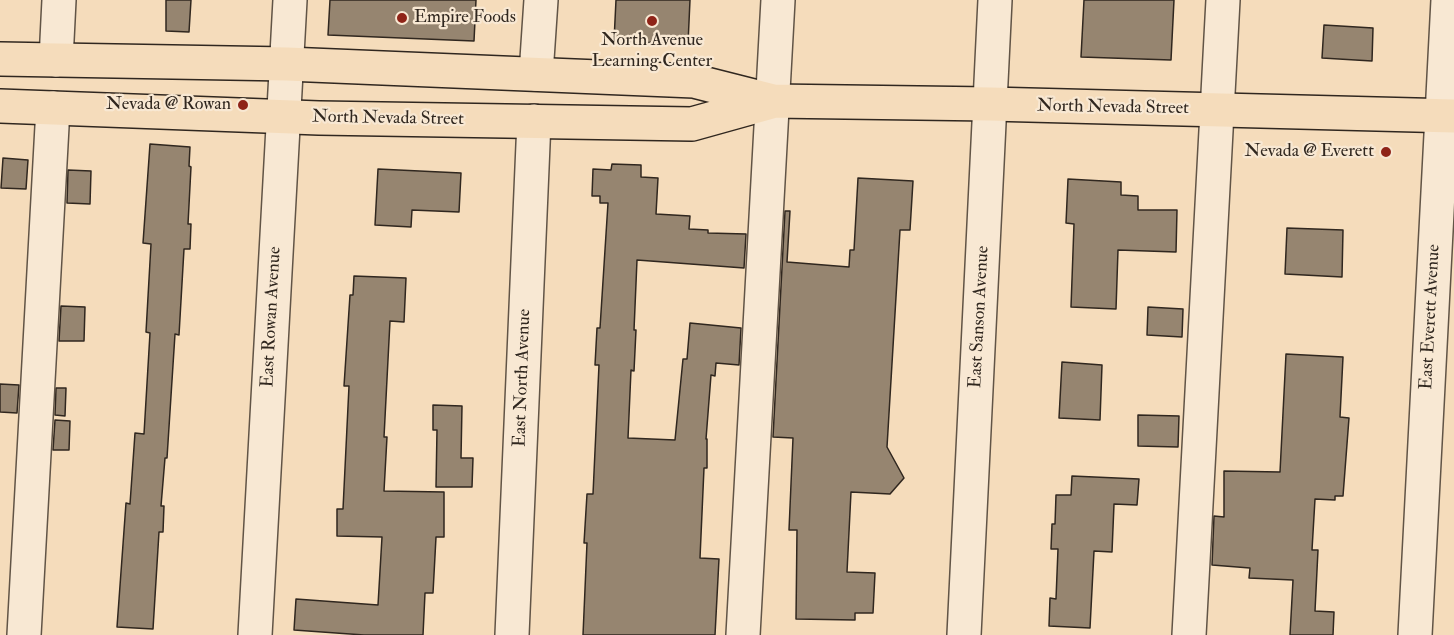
<!DOCTYPE html>
<style>
body{margin:0}
canvas{display:block;background:#f5dcbb}
</style>
<canvas width="1454" height="635"></canvas>
<script>
const c = document.querySelector('canvas').getContext('2d');
c.lineJoin = 'round';
function fillPath(path, color) {
  c.fillStyle = color;
  c.fill(path, 'evenodd');
}
function strokePath(path, color, width, dash) {
  c.strokeStyle = color;
  c.lineWidth = width;
  c.lineCap = dash ? 'butt' : 'round';
  c.setLineDash(dash || []);
  c.stroke(path);
}
function write(font, color, halo, rows, align = 'center') {
  c.font = font + ' "IM FELL Double Pica",serif';
  c.lineWidth = 4.5;
  c.setLineDash([]);
  c.textBaseline = 'middle';
  c.strokeStyle = halo;
  c.fillStyle = color;
  for (const [text, x, y, turn = 0] of rows) {
    c.save();
    c.translate(x, y);
    c.rotate((+turn || 0) * Math.PI / 180);
    c.textAlign = isNaN(turn) ? turn : align;
    if (halo) c.strokeText(text, 0, 0);
    c.fillText(text, 0, 0);
    c.restore();
  }
}
const building = new Path2D(`
 M 166,0 L 191,0 L 189,32 L 166,31 Z
 M 330,0 L 476,0 L 474,41 L 328,35 Z
 M 616,0 L 690,0 L 688,44 L 614,41 Z
 M 1084,0 L 1174,0 L 1171,60 L 1081,57 Z
 M 1324,25 L 1373,28 L 1372,61 L 1322,58 Z
 M 150,144 L 190,147 L 189,166 L 191,167 L 188,224 L 191,224 L 190,249 L 184,249 L 179,335 L 175,334 L 167,458 L 165,458 L 161,506 L 164,506 L 163,532 L 159,532 L 153,629 L 117,627 L 126,503 L 130,504 L 135,433 L 144,434 L 150,333 L 146,332 L 151,244 L 143,243 Z
 M 3,158 L 28,160 L 26,189 L 1,188 Z
 M 612,164 L 641,165 L 641,177 L 658,178 L 656,214 L 690,216 L 689,229 L 708,230 L 708,233 L 746,234 L 744,268 L 637,260 L 634,330 L 636,330 L 634,371 L 631,370 L 628,438 L 675,440 L 683,359 L 687,359 L 690,323 L 741,328 L 739,365 L 716,363 L 715,376 L 711,375 L 706,439 L 707,439 L 707,468 L 704,468 L 700,558 L 719,559 L 715,635 L 583,635 L 587,543 L 584,543 L 587,494 L 593,494 L 599,365 L 595,365 L 597,328 L 600,328 L 608,203 L 600,203 L 600,196 L 592,196 L 593,169 L 611,170 Z
 M 378,169 L 461,173 L 459,212 L 412,210 L 411,227 L 375,225 Z
 M 68,170 L 91,171 L 90,204 L 67,203 Z
 M 858,178 L 913,181 L 910,230 L 900,230 L 887,447 L 904,478 L 890,494 L 851,492 L 847,572 L 875,573 L 873,613 L 855,613 L 855,620 L 796,619 L 797,530 L 789,530 L 793,438 L 773,437 L 785,211 L 790,211 L 787,262 L 849,267 L 850,250 L 854,250 Z
 M 1068,179 L 1121,182 L 1121,195 L 1138,196 L 1138,210 L 1177,210 L 1176,252 L 1118,250 L 1116,309 L 1071,307 L 1074,224 L 1066,223 Z
 M 1287,228 L 1343,230 L 1342,277 L 1285,274 Z
 M 354,276 L 406,278 L 404,322 L 390,321 L 384,437 L 387,437 L 384,491 L 444,492 L 444,537 L 436,537 L 433,593 L 425,593 L 423,635 L 364,635 L 294,630 L 296,599 L 378,605 L 382,537 L 337,536 L 337,509 L 343,509 L 349,386 L 344,386 L 350,295 L 353,295 Z
 M 61,306 L 85,307 L 84,341 L 59,341 Z
 M 1148,307 L 1183,309 L 1182,337 L 1147,335 Z
 M 1286,354 L 1343,357 L 1340,417 L 1349,418 L 1343,496 L 1335,496 L 1335,500 L 1315,499 L 1312,550 L 1318,550 L 1315,611 L 1334,612 L 1333,635 L 1290,635 L 1293,580 L 1249,578 L 1250,568 L 1212,565 L 1214,516 L 1224,517 L 1224,471 L 1280,472 Z
 M 1062,362 L 1102,365 L 1100,420 L 1059,418 Z
 M 0,384 L 19,385 L 17,413 L 0,412 Z
 M 56,388 L 66,388 L 65,416 L 55,415 Z
 M 433,405 L 462,406 L 461,458 L 473,458 L 472,487 L 436,487 L 437,430 L 433,430 Z
 M 1138,415 L 1179,416 L 1178,447 L 1138,446 Z
 M 55,420 L 70,421 L 69,450 L 53,450 Z
 M 1072,476 L 1139,479 L 1137,505 L 1114,504 L 1112,552 L 1094,551 L 1090,628 L 1049,626 L 1050,598 L 1056,599 L 1058,549 L 1051,549 L 1052,524 L 1055,524 L 1056,495 L 1071,495 Z`);
fillPath(building, '#968570');
strokePath(building, '#30271f', 1.5);
const minor = new Path2D(`
 M 56,60 L 59,0
 M 536,74 L 541,0
 M 24,635 L 53,108
 M 255,635 L 290,0
 M 512,635 L 534,121
 M 743,635 L 778,0
 M 964,635 L 995,0
 M 1189,635 L 1223,0
 M 1415,635 L 1448,0`);
const major = new Path2D(`
 M 0,59 L 287,64 L 694,81 L 773,101 L 990,104 L 1454,116
 M 0,106 L 319,118 L 692,124 L 771,102`);
strokePath(minor, '#615446', 36);
strokePath(major, '#30271f', 36);
strokePath(minor, '#f8e8d3', 33);
strokePath(major, '#f5dcbb', 33);
for (const [x, y, r, color] of [
 [402,18,6,"#8f2418"],
 [652,21,6,"#8f2418"],
 [243,105,6,"#8f2418"],
 [1386,152,6,"#8f2418"]
]) {
  const dot = new Path2D();
  dot.arc(x, y, r, 0, 2 * Math.PI);
  c.fillStyle = color;
  c.fill(dot);
  strokePath(dot, '#f8e8d3', 2);
}
write('18px', '#30271f', '#f8e8d3', [
 ["Empire Foods",414,18,"left"],
 ["North Avenue",652,41,"center"],
 ["Learning Center",652,62,"center"],
 ["Nevada @ Rowan",231,105],
 ["Nevada @ Everett",1374,152]
], 'right');
write('18px', '#30271f', '#f8e8d3', [
 ["North Nevada Street",1113,108,1],
 ["North Nevada Street",388,119,1],
 ["East Rowan Avenue",272,317,-87],
 ["East Sanson Avenue",980,317,-87],
 ["East Everett Avenue",1431,317,-87],
 ["East North Avenue",523,378,-88]
]);
</script>
